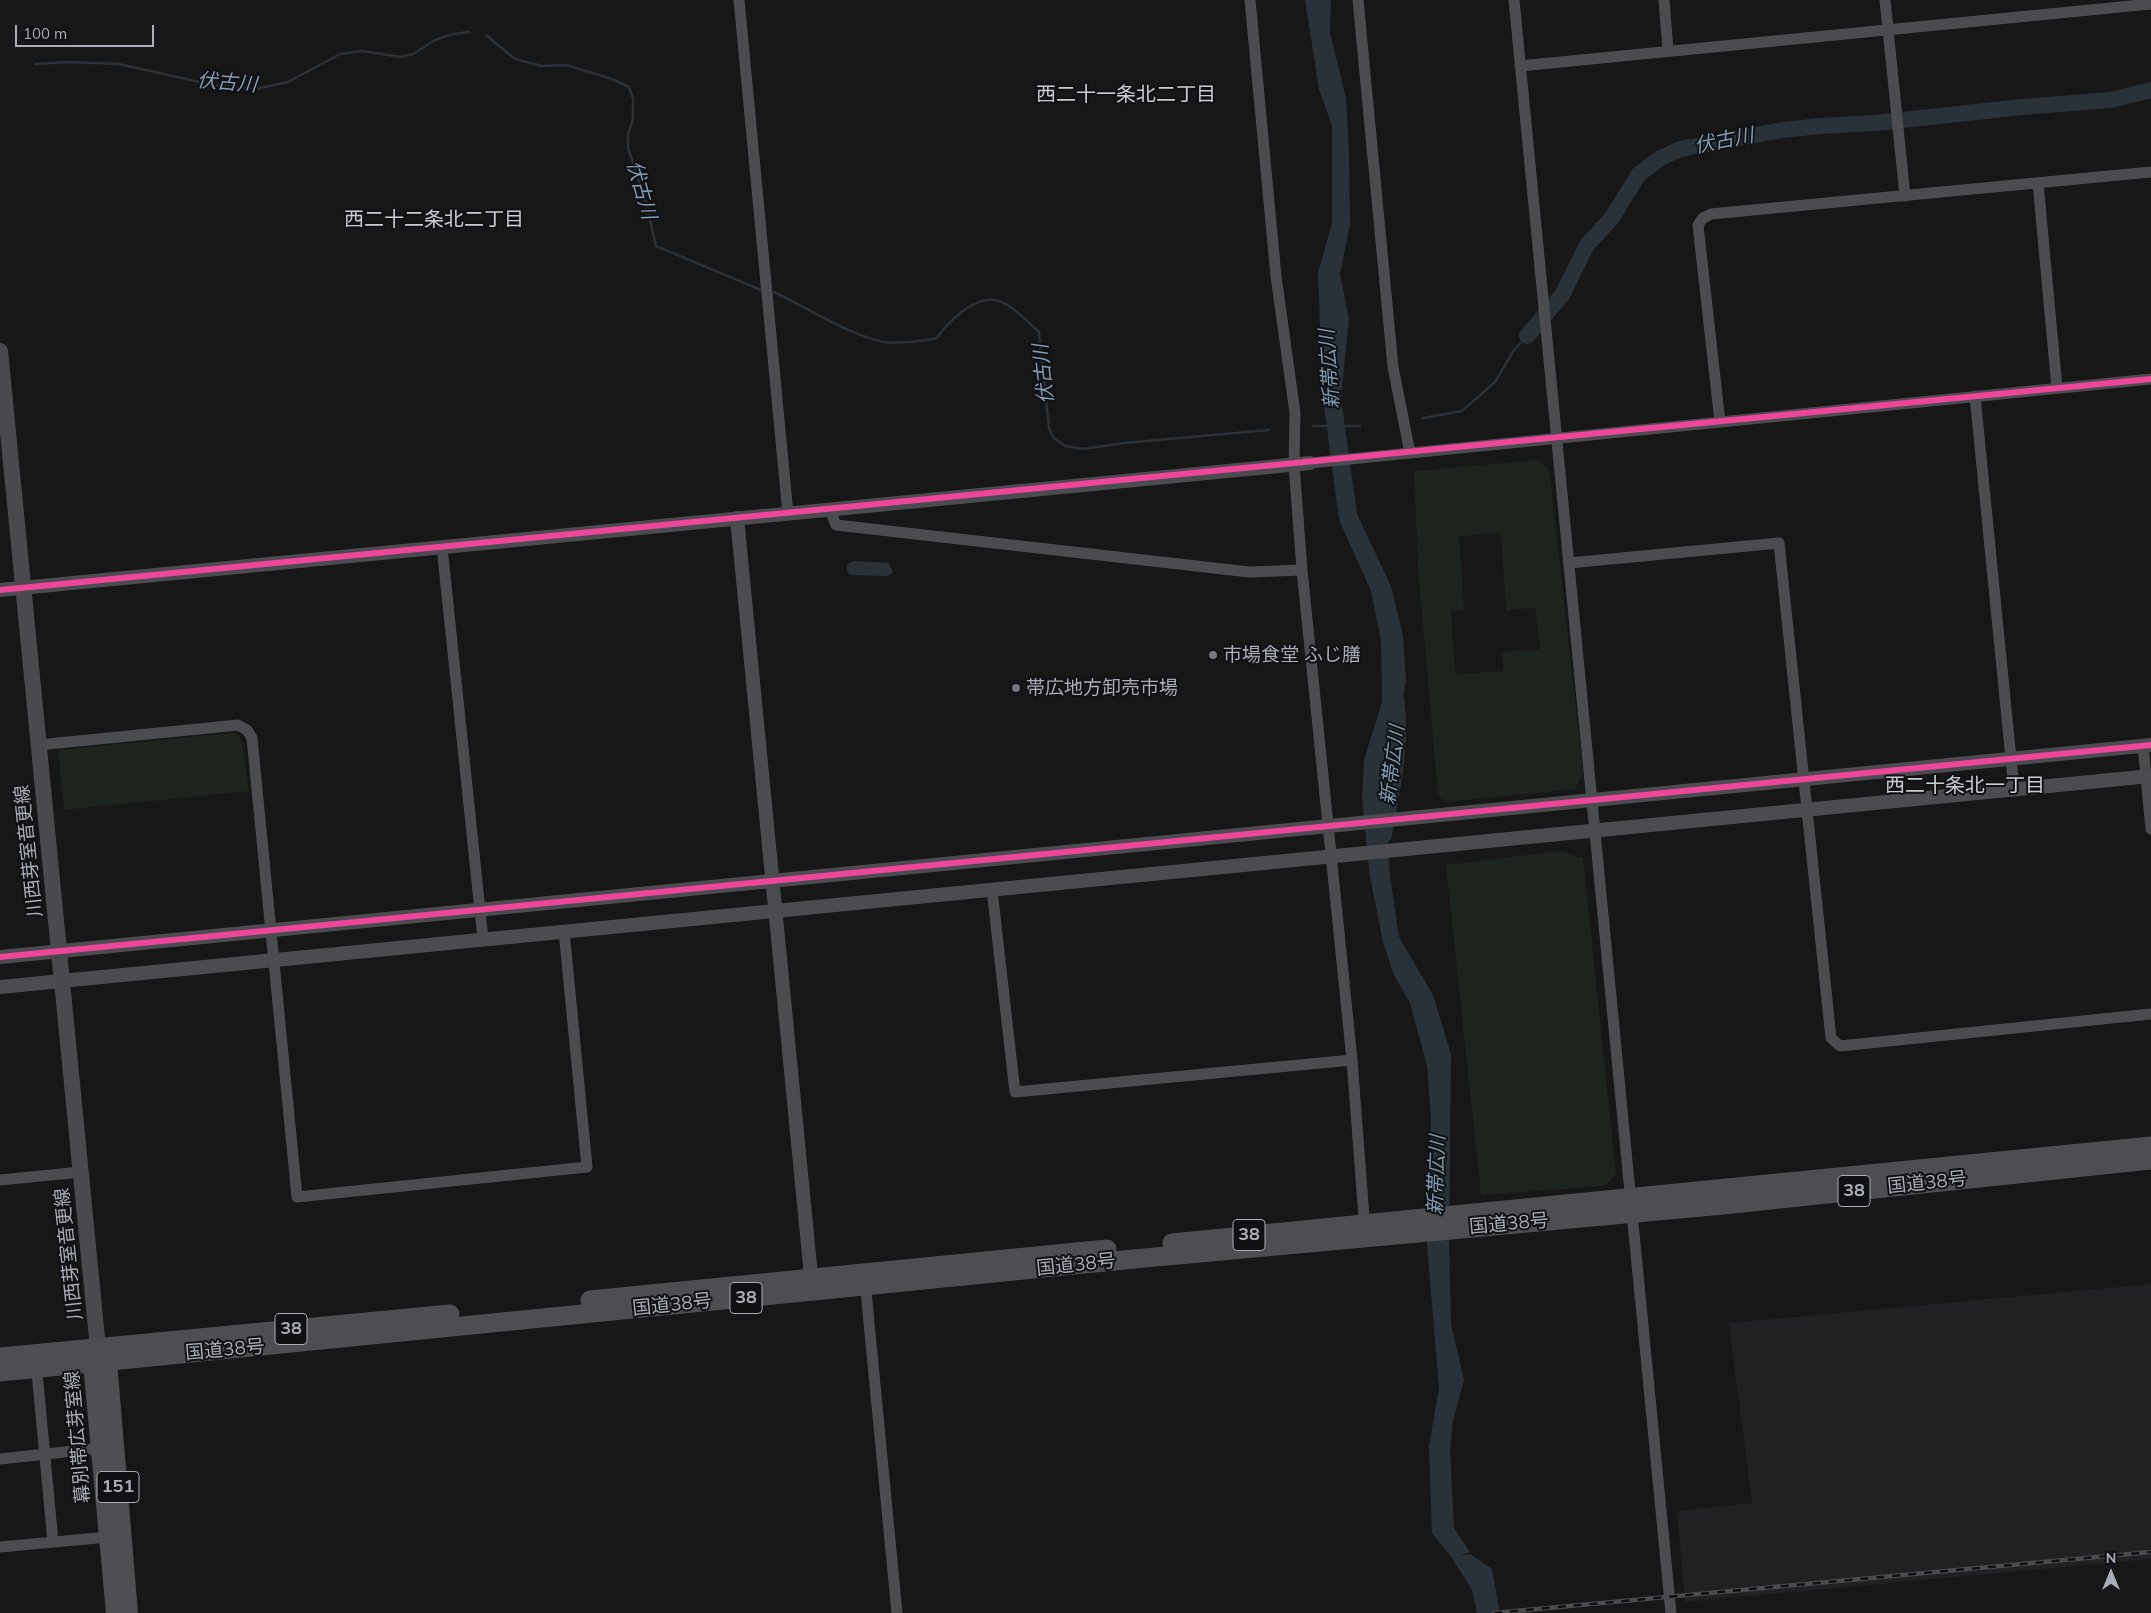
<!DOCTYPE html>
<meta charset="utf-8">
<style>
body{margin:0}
#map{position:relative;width:2151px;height:1613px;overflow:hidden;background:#171717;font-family:Mulish,sans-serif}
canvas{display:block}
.north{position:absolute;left:2086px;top:1548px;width:50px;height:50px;-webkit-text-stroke:4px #111113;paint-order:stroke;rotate:0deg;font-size:14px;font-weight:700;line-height:20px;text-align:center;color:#a8adb8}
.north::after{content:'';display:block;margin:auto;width:18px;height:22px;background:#a8adb8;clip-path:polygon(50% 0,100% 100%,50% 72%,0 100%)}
.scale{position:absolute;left:15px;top:25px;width:139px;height:22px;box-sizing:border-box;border:2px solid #a8adb8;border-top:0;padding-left:6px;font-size:15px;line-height:18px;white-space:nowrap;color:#a8adb8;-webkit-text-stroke:4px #111113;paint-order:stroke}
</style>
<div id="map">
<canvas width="2151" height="1613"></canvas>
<div class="north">N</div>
<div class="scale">100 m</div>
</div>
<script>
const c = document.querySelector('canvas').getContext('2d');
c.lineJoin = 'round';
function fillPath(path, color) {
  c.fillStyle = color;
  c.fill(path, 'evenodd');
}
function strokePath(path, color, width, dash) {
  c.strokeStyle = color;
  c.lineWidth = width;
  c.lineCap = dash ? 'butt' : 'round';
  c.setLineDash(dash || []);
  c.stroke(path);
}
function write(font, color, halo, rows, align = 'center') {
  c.font = font + ' Mulish,"Noto Sans JP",sans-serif';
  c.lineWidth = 4;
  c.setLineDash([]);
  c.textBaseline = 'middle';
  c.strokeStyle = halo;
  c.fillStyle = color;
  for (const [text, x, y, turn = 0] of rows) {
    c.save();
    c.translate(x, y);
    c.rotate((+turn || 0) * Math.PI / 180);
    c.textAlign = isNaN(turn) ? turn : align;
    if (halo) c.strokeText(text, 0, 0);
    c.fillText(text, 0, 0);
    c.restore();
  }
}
fillPath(new Path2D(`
 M 2151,1284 L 2151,1559 L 1685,1602 L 1677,1511 L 1752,1503 L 1729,1323 Z`), '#212123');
fillPath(new Path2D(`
 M 1538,460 L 1549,469 L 1583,773 L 1575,789 L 1445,802 L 1438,795 L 1418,567 L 1414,471 ZM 1501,533 L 1506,610 L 1535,608 L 1540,649 L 1502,652 L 1503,671 L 1455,674 L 1451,612 L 1464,610 L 1459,536 Z
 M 231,733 L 238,735 L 242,740 L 249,791 L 64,810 L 58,750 Z
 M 1559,851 L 1583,858 L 1616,1175 L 1604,1186 L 1481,1195 L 1446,865 Z`), '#1d241e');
fillPath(new Path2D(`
 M 1305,0 L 1331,0 L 1330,33 L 1346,98 L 1349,153 L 1350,224 L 1340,274 L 1349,319 L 1341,398 L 1357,514 L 1391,586 L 1403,636 L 1406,682 L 1385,790 L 1390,876 L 1399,937 L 1433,995 L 1451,1054 L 1449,1246 L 1451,1324 L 1464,1380 L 1453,1420 L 1450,1450 L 1454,1528 L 1470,1552 L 1459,1556 L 1470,1554 L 1492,1569 L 1500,1613 L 1477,1613 L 1472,1590 L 1452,1558 L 1432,1533 L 1429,1446 L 1439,1388 L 1427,1245 L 1431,1118 L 1427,1066 L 1410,1003 L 1394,975 L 1383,942 L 1370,877 L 1362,799 L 1364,760 L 1382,702 L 1381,641 L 1371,591 L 1339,520 L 1323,398 L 1318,273 L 1332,223 L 1332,126 L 1319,89 Z
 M 853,561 L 889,563 L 893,572 L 888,576 L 850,575 L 847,571 L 847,565 Z`), '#2a3239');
strokePath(new Path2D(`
 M 486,35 L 515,59 L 542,66 L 566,65 L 612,79 L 629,87 L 633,99 L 633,119 L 628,134 L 628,148 L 646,203 L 656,246 L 761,290
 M 35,64 L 68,62 L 119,64 L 213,85 L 256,89 L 288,82 L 340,54 L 362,51 L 401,57 L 413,54 L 435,40 L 453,34 L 469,32
 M 774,292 C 808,308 847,334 883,342 C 895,344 925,341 937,338 C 947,323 973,297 994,300 C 1011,302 1027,322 1039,332 L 1049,428 L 1053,437 L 1065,446 L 1083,449 L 1124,443 L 1269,430
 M 1423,418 L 1462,411 L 1495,382 L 1514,350 L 1527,336
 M 1313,426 L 1329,426
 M 1342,426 L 1360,426`), '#2a3239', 2.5);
strokePath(new Path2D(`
 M 1527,336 L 1562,295 L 1587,245 L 1611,219 L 1639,174 L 1659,159 L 1680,149 L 1782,130 L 1821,126 L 1875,123 L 2022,107 L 2111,100 L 2151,90
 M 1384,835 C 1392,787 1404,741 1395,693`), '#2a3239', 16);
strokePath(new Path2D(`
 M 739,0 L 788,514
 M 1250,0 L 1276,276 L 1295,413 L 1294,465 L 1302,570 L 1352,1060 L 1365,1230
 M 1358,0 L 1393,367 L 1410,453
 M 1514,0 L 1671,1613
 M 1664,0 L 1668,50
 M 1885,0 L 1905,196
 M 1520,66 L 2151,4
 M 2038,183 L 2057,388
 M 1975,396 L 2014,789
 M 1720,422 L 1698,225 L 1703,218 L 1711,214 L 2151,172
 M 1310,463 L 2151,379
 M 830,510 L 836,525 L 1249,572 L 1302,570
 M 442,547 L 483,939
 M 1569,563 L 1779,543 L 1831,1038 L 1840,1046 L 2151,1014
 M 38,745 L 238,725 L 247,730 L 252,738 L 297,1197 L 587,1167 L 564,931
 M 2143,746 L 2151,829
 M 992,890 L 1015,1092 L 1352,1060
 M 0,1180 L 81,1172
 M 865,1281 L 897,1613
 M 36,1362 L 53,1542
 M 0,1459 L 101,1448
 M 0,1547 L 108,1537`), '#4b4c50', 11);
strokePath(new Path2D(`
 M 737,518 L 812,1286
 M 0,590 L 1310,463
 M 0,957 L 2151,745
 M 0,987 L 2151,776`), '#4b4c50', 14);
strokePath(new Path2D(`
 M 0,351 L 98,1348`), '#4a4a4e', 16);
strokePath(new Path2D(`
 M 115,1613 L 92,1363 L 98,1348 L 108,1361 L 129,1613`), '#4d4f52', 18);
strokePath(new Path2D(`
 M 1172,1243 L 2151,1146
 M 590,1300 L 1107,1249
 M 0,1357 L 450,1314
 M 0,1372 L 1134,1259 L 1723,1205 L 2151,1160`), '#4e4e52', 19);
const rail = new Path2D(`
 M 1494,1613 L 2151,1552`);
strokePath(rail, '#4b4c4f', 4.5);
strokePath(rail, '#111113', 2.5, [8]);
strokePath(new Path2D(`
 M 0,590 L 2151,379
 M 0,957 L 2151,745`), '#ed469a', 6);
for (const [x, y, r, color] of [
 [1213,655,5,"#757880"],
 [1016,688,5,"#757880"]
]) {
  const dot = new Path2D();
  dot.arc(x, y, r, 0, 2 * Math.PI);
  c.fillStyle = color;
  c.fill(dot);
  strokePath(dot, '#111113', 2);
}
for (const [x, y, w] of [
 [1854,1191,32],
 [1249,1235,32],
 [746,1298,32],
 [291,1329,32],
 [118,1487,42]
]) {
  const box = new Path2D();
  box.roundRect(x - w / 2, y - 15.5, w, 31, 4);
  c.fillStyle = '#111113';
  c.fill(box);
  strokePath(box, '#a8adb8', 1);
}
write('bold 18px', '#a8adb8', null, [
 ["38",1854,1191],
 ["38",1249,1235],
 ["38",746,1298],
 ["38",291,1329],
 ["151",118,1487]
]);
write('19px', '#a8adb8', '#111113', [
 ["市場食堂 ふじ膳",1223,655],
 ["帯広地方卸売市場",1026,688]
], 'left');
write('19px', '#a8adb8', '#111113', [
 ["川西芽室音更線",29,851,-96],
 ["国道38号",1927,1183,-6],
 ["国道38号",1509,1224,-5],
 ["川西芽室音更線",69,1254,-96],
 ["国道38号",1076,1265,-6],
 ["国道38号",672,1305,-6],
 ["国道38号",225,1350,-5],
 ["幕別帯広芽室線",78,1437,-95]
]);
write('italic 20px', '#7f9bb3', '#111113', [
 ["伏古川",227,83,5],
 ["伏古川",1724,141,-11],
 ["伏古川",641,190,74],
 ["新帯広川",1330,369,-94],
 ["伏古川",1044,374,-96],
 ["新帯広川",1393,765,-83],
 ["新帯広川",1437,1175,-88]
]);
write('20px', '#c9ccd4', '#111113', [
 ["西二十一条北二丁目",1126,95],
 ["西二十二条北二丁目",434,220],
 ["西二十条北一丁目",1965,786]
]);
</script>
